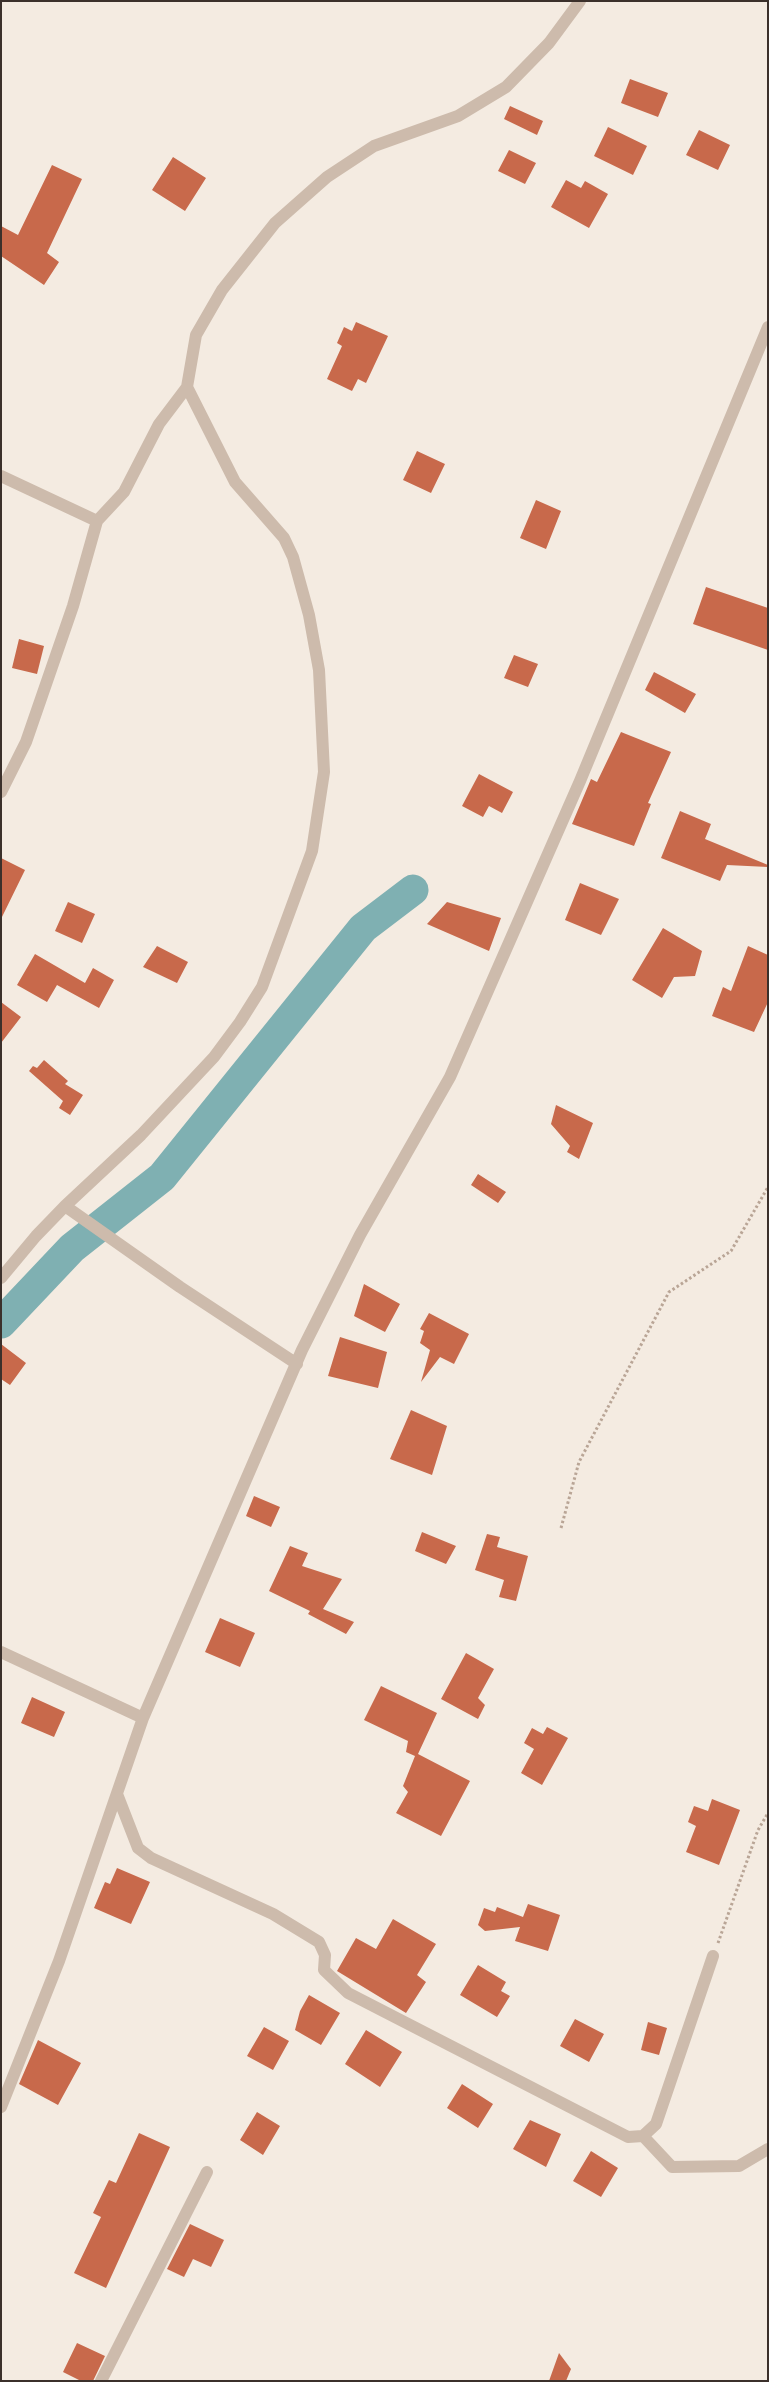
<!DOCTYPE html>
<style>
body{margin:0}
#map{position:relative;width:769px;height:2382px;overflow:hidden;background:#f4ebe1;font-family:Barlow,sans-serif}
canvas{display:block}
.frame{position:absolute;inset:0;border:2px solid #3b302b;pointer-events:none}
</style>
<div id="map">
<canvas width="769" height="2382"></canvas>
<div class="frame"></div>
</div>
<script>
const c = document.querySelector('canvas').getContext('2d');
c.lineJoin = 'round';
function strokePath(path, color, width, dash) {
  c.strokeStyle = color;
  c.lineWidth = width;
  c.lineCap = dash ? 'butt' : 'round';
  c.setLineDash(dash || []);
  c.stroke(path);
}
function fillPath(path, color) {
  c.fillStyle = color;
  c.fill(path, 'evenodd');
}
strokePath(new Path2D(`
 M 1,1323 L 72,1248 L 162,1177 L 363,928 L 413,890`), '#7fb0b2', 31);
fillPath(new Path2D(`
 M 630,79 L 668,93 L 658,117 L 621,103 Z
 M 510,106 L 543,121 L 537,135 L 504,119 Z
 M 608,127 L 647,146 L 633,175 L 594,156 Z
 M 699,130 L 730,145 L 718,170 L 686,155 Z
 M 509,150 L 536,163 L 525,184 L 498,171 Z
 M 173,157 L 206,178 L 185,211 L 152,190 Z
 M 52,165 L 82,179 L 47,253 L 59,262 L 44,285 L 1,256 L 1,226 L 18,235 Z
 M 566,180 L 581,188 L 585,181 L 608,194 L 589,228 L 551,207 Z
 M 356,322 L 388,336 L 366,383 L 358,379 L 352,391 L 327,379 L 342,346 L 337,343 L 344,327 L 352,331 Z
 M 417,451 L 445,464 L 431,493 L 403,480 Z
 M 536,500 L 561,511 L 546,549 L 520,538 Z
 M 706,587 L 768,608 L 768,650 L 693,624 Z
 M 19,639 L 44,646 L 37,674 L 12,668 Z
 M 514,655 L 538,664 L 528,687 L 504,678 Z
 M 654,672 L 696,694 L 685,713 L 645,690 Z
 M 621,732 L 671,752 L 648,803 L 651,804 L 634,846 L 572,824 L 591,779 L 597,782 Z
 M 479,774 L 513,792 L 502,813 L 489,806 L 483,817 L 462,806 Z
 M 680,811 L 711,824 L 705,839 L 768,865 L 768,867 L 727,865 L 720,881 L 661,858 Z
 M 1,858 L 25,870 L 1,919 Z
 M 580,883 L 619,899 L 601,935 L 565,920 Z
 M 68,902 L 95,914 L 82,943 L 55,931 Z
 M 447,902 L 501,918 L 489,951 L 427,924 Z
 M 663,928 L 702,951 L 695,976 L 674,977 L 662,998 L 632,980 Z
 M 157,946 L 188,962 L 177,983 L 143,967 Z
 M 748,946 L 768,955 L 768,1002 L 754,1032 L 712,1016 L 723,987 L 731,991 Z
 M 35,954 L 85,983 L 93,968 L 114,980 L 99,1008 L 57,985 L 47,1002 L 17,985 Z
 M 1,1002 L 21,1017 L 1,1043 Z
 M 44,1060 L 68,1081 L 65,1084 L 83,1095 L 70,1115 L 59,1108 L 63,1101 L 29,1071 L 33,1066 L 37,1068 Z
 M 556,1105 L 593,1123 L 579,1159 L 567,1152 L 570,1146 L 551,1124 Z
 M 478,1174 L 506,1192 L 498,1203 L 471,1185 Z
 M 364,1284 L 400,1304 L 385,1332 L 354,1316 Z
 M 429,1313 L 469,1334 L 454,1364 L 440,1357 L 421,1382 L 430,1350 L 420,1343 L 424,1331 L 420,1329 Z
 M 340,1337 L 387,1352 L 378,1388 L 328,1376 Z
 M 1,1344 L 26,1363 L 10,1385 L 1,1379 Z
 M 411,1410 L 447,1426 L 432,1475 L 390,1459 Z
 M 254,1496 L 280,1507 L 271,1527 L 246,1516 Z
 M 422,1532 L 456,1546 L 446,1564 L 415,1551 Z
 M 487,1534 L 500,1537 L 497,1547 L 528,1556 L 516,1601 L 499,1597 L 504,1580 L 475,1570 Z
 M 290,1546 L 308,1553 L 302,1566 L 342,1579 L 323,1609 L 354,1622 L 346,1634 L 308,1614 L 310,1611 L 269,1591 Z
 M 220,1618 L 255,1633 L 240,1667 L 205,1652 Z
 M 466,1653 L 494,1669 L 478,1698 L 485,1705 L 478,1719 L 441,1699 Z
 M 381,1686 L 437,1713 L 418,1754 L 470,1781 L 441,1836 L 396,1813 L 408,1792 L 403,1786 L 415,1756 L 406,1752 L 408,1741 L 364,1720 Z
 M 32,1697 L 65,1712 L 54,1737 L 21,1723 Z
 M 547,1727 L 568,1738 L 542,1785 L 521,1773 L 534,1749 L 524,1743 L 532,1728 L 543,1734 Z
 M 712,1799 L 740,1810 L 719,1865 L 686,1852 L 696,1826 L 688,1822 L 694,1806 L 708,1811 Z
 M 117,1868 L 150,1882 L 131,1924 L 94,1908 L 105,1882 L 110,1884 Z
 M 528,1904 L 560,1915 L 548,1951 L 515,1941 L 520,1927 L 485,1931 L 478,1925 L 484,1908 L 495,1912 L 497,1907 L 523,1917 Z
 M 393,1919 L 436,1944 L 417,1975 L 426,1982 L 406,2013 L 337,1971 L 356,1938 L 376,1949 Z
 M 478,1965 L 506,1982 L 501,1991 L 510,1996 L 497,2017 L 460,1995 Z
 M 309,1995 L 340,2013 L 321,2045 L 295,2030 L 300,2011 Z
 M 575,2019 L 604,2034 L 589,2062 L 560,2046 Z
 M 648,2022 L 667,2028 L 659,2055 L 641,2050 Z
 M 264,2027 L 289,2041 L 273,2070 L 247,2056 Z
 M 366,2030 L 402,2052 L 380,2087 L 345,2064 Z
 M 38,2040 L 81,2063 L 58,2105 L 19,2084 Z
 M 462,2084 L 493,2104 L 478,2128 L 447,2108 Z
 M 257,2112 L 280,2126 L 263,2155 L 240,2140 Z
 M 530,2120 L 561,2134 L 546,2167 L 513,2149 Z
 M 139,2133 L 170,2147 L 106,2288 L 74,2273 L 101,2217 L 93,2213 L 109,2180 L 116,2183 Z
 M 591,2151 L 618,2168 L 601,2197 L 573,2181 Z
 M 190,2224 L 224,2240 L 211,2267 L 193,2259 L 184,2277 L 167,2269 Z
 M 77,2343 L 105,2356 L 93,2381 L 81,2381 L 63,2372 Z
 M 559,2353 L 571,2369 L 566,2381 L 549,2381 Z`), '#c8694b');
strokePath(new Path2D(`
 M 561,1528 L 579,1462 L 669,1292 L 731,1251 L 768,1187
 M 718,1943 L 758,1830 L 768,1813`), '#b9a596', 3, [2.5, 2.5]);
strokePath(new Path2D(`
 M 1,476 L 97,521
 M 1,792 L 26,742 L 73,606 L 97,521 L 124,492 L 159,424 L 187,387 L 196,335 L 222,290 L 275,223 L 327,177 L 374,146 L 458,116 L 506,87 L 549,43 L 580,1
 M 65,1206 L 180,1287 L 297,1364
 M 1,1278 L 36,1236 L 65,1206 L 141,1135 L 214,1057 L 240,1022 L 262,987 L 312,851 L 324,772 L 319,670 L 309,615 L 293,557 L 284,538 L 235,482 L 187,387
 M 1,1652 L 143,1718
 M 117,1794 L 138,1848 L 151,1858 L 273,1914 L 319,1942 L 325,1955 L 324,1970 L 348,1993 L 628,2137 L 643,2136 L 656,2124 L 713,1956
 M 1,2107 L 59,1961 L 143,1718 L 302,1350 L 360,1235 L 450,1077 L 580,781 L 768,327
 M 643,2136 L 672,2167 L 739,2166 L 768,2149
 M 101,2381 L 207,2172`), '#cdbbac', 12);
</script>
